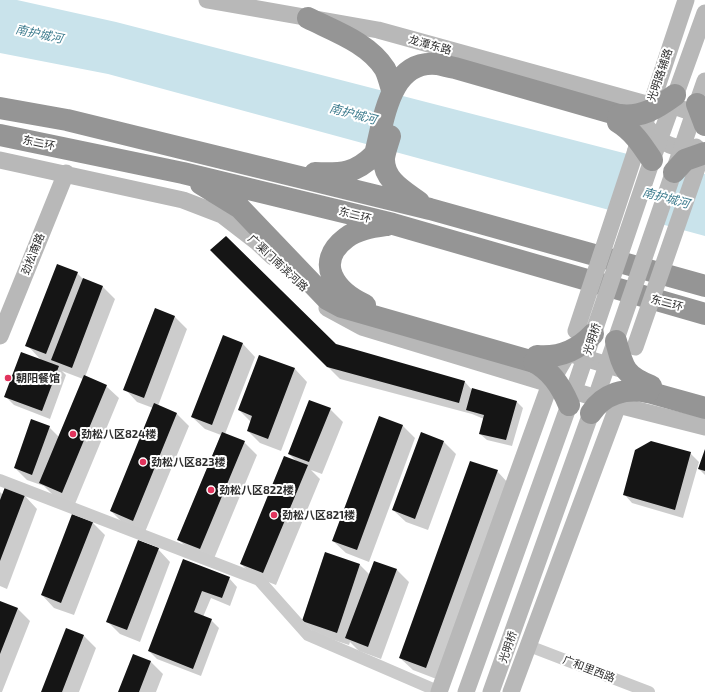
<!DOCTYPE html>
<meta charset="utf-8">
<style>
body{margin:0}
canvas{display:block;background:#fff}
</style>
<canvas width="705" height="692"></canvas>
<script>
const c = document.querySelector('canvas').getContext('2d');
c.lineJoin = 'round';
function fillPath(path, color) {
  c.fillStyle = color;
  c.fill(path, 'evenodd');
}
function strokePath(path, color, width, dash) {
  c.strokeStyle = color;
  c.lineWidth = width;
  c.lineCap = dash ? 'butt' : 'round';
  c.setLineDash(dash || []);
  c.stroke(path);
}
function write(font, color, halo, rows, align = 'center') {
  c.font = font + ' "Exo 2","Noto Sans SC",sans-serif';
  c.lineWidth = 4;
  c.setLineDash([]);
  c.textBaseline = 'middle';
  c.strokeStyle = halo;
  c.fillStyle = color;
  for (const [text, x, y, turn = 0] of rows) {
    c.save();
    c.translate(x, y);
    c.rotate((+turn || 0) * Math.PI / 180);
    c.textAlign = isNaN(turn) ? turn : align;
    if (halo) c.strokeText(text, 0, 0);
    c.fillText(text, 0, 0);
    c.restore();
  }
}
fillPath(new Path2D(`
 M 0,0 L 17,0 L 116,22 L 705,174 L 705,236 L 108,74 L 0,53 Z`), '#c9e3eb');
fillPath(new Path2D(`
 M 641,155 L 685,167 L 678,180 L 663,227 L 621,216 Z`), '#fff');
fillPath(new Path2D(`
 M 211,250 L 335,345 L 465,382 L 472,390 L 517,402 L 523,408 L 512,446 L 487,440 L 480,434 L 484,419 L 472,414 L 340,379 Z
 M 77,273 L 84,280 L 103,287 L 115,299 L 85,377 L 106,386 L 119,398 L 75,504 L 53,495 L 44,486 L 27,480 L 15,468 L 49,427 L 59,437 L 83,379 L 62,371 L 66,375 L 50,419 L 14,405 L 6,397 L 42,361 L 27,345 Z
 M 155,309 L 175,317 L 187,329 L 158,406 L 177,414 L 189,426 L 145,532 L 123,523 L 111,511 L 153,408 L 137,402 L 125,389 Z
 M 223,337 L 243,344 L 255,357 L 225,434 L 244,442 L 257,455 L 213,561 L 191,552 L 178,539 L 221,435 L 205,429 L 192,417 Z
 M 260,356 L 295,369 L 307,382 L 281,451 L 260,443 L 248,431 L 251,422 L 239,410 Z
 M 330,409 L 343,422 L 322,474 L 311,470 L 320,479 L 276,585 L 253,576 L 241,564 L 297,462 L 289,454 Z
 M 380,417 L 403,426 L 415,438 L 369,562 L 346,553 L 333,541 Z
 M 444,442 L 456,454 L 428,530 L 406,522 L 393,510 Z
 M 705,451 L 705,475 L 699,469 Z
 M 690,453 L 699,462 L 683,518 L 632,503 L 624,494 Z
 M 497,471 L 509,484 L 439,680 L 413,670 L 400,658 Z
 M 5,489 L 25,496 L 37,509 L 7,589 L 0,586 L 0,492 L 3,495 Z
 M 92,522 L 105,535 L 74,615 L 54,608 L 42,595 Z
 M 158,549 L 170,562 L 140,642 L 120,634 L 108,622 Z
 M 184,561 L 229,578 L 237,587 L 230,606 L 211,598 L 203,617 L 211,620 L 219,628 L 201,676 L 157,659 L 149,651 Z
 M 360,565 L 370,575 L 397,570 L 409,582 L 381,659 L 359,651 L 350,642 L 349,645 L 315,634 L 303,621 Z
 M 0,603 L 18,609 L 30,621 L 2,692 L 0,692 Z
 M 84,636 L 96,648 L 79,692 L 42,692 Z
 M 150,661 L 163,674 L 156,692 L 119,692 Z`), '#0003');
fillPath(new Path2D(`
 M 226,236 L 336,344 L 465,381 L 459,403 L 327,367 L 210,250 Z
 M 57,264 L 78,272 L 46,354 L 25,346 Z
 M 83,278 L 103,286 L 72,368 L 51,360 Z
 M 155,308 L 175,316 L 144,398 L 123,390 Z
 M 223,335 L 243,343 L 212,425 L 191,417 Z
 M 21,352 L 59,366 L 42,411 L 4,397 Z
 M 259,355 L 295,368 L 268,439 L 247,431 L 252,416 L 238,410 Z
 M 84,375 L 107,385 L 62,493 L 39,483 Z
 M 472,388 L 517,401 L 506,440 L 479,434 L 484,415 L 466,410 Z
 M 309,400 L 331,408 L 309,462 L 288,454 Z
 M 154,403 L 177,413 L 133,521 L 110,511 Z
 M 379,416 L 403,425 L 357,550 L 332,541 Z
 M 31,419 L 50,426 L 32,475 L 14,468 Z
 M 222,432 L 245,441 L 200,549 L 177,540 Z
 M 421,432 L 444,441 L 415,519 L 392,510 Z
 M 651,441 L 691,452 L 675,510 L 623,495 L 635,450 Z
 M 705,449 L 705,471 L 698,469 Z
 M 284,456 L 308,465 L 263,573 L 240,564 Z
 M 470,461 L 498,470 L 426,668 L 399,658 Z
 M 5,487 L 25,495 L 0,561 L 0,500 Z
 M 72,514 L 93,522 L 61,603 L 41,595 Z
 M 138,540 L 159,548 L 127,630 L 106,622 Z
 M 325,552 L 360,564 L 337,633 L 302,621 Z
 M 183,559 L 230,577 L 222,598 L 202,591 L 194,612 L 212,619 L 193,669 L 148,651 Z
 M 374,561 L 397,569 L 368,647 L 345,638 Z
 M 0,601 L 18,608 L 0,654 Z
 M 66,628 L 84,635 L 62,692 L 41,692 Z
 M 133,654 L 151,661 L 139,692 L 118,692 Z`), '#151515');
strokePath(new Path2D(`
 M 0,480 L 259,580 L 308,635 L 440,692
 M 529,646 L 649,692`), '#cbcbcb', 12);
strokePath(new Path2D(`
 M 207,0 L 378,30 L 650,105 L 662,102 L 705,117
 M 697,104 L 705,81
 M 649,129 C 658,143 680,152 696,147
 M 636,150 L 686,0
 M 0,160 L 183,200 L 222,215 L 257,242 L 273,257
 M 327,308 L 362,327 L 550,384 L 439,692
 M 0,336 L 66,173
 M 610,402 L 550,384 L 568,353 L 621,369
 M 466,692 L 569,405
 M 491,692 L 591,413
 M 511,692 L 618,405 L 705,427`), '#b8b8b8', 17);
strokePath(new Path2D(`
 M 308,18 C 334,31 369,43 385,69 C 388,75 390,83 392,90
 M 0,108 L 67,120 L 430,209 L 705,286
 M 0,135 L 183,173 L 393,224 L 705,314
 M 390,136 C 388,143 385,151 384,158 C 383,180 404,191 419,202
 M 315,173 C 342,174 355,174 375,154 C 384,121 389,59 437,64 C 443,65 449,67 455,68 L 619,115
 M 201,184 L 240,208 L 327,299 L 342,307 L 534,362
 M 365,305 C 336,292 313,263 346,238 C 357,229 373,227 387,225
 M 648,392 L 705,408`), '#959595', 22);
strokePath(new Path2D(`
 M 576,331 L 636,150
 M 635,347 L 697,168
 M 569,405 L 652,160 L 705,13
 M 591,412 L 697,104`), '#b8b8b8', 17);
strokePath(new Path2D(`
 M 697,104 L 705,125
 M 619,115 C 642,118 657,108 675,95
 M 618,122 C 633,131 642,145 652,160
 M 674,172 L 685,160 L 705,153
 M 616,341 C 623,367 624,376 651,386
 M 537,356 C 559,358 578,350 593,334
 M 534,362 C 552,371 562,388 569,405
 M 591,413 C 603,394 626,387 648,392`), '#959595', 22);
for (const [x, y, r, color] of [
 [8,378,4,"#e1345d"],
 [73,434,4,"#e1345d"],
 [143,462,4,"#e1345d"],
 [211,490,4,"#e1345d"],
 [274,515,4,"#e1345d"]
]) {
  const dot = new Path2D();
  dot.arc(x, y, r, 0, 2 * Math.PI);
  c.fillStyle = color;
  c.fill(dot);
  strokePath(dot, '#fff', 1.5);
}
write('11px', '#2e2e2e', '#fff', [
 ["龙潭东路",430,45,15],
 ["光明路辅路",660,75,-71],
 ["东二环",39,143,12],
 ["东二环",355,215,14],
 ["劲松南路",33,254,-68],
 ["广渠门南滨河路",278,263,43],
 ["东二环",667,303,15],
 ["光明桥",592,339,-72],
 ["光明桥",508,647,-71],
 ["广和里西路",589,669,21]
]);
write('bold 11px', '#2e2e2e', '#fff', [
 ["朝阳餐馆",16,378],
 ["劲松八区824楼",81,434],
 ["劲松八区823楼",151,462],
 ["劲松八区822楼",219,490],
 ["劲松八区821楼",282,515]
], 'left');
write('italic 12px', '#3e7c8e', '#fff', [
 ["南护城河",39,34,12],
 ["南护城河",353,114,15],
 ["南护城河",666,198,15]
]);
</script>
